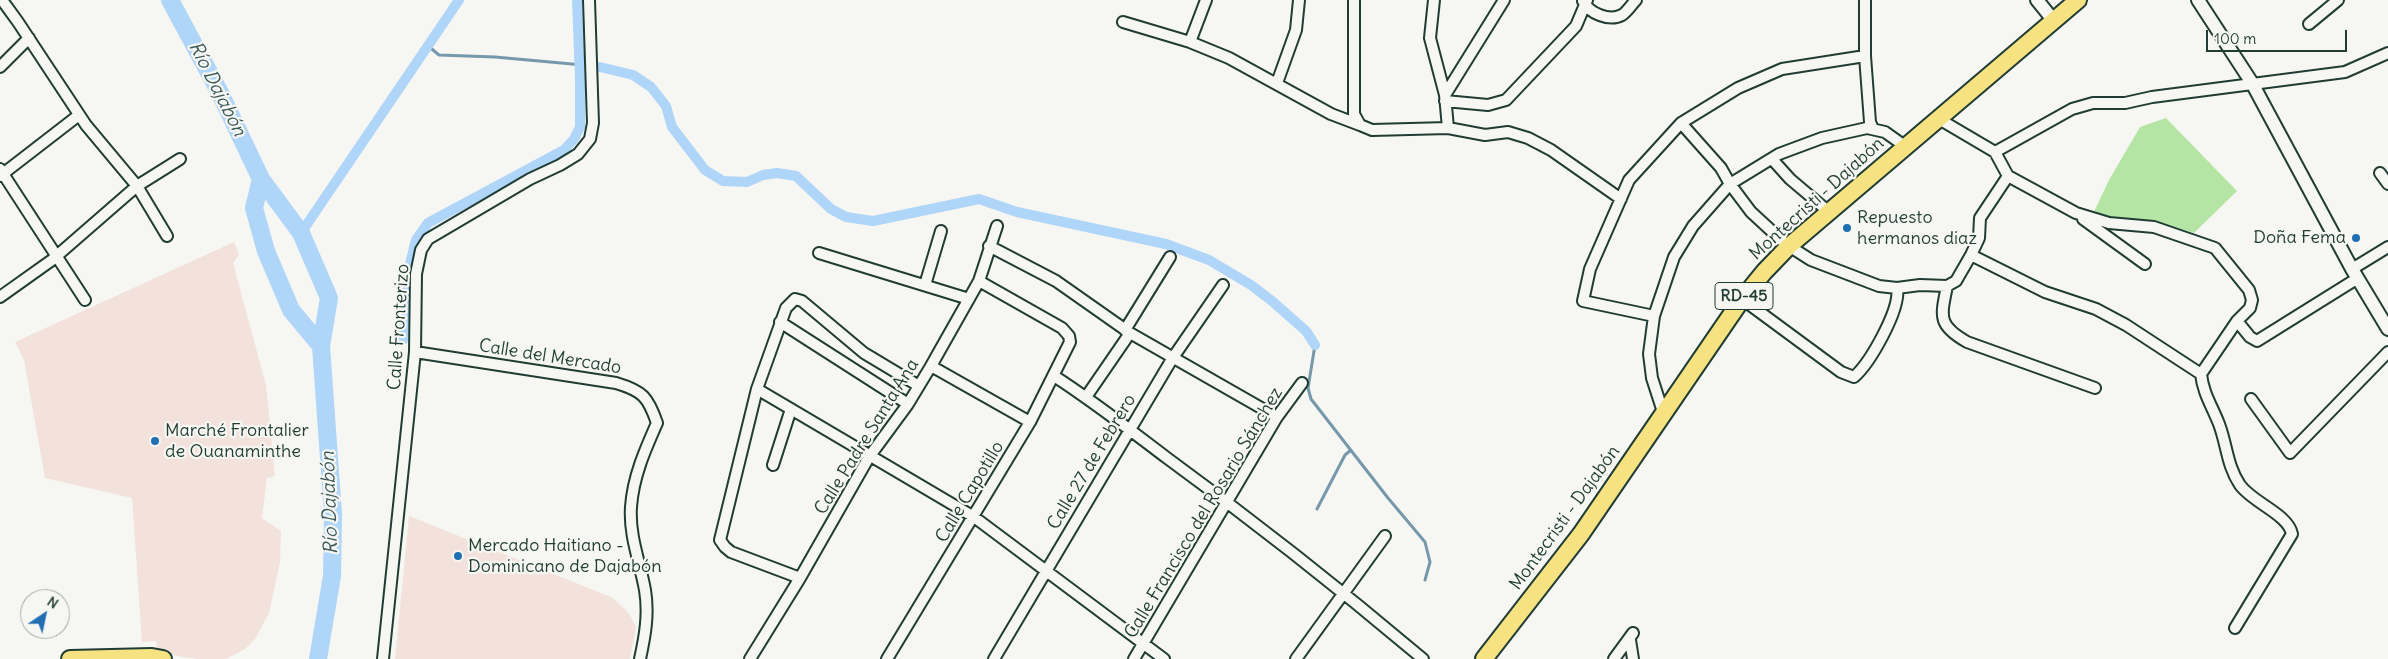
<!DOCTYPE html>
<meta charset="utf-8">
<style>
body{margin:0}
#map{position:relative;width:2388px;height:659px;overflow:hidden;background:#f6f6f2;font-family:Delius,sans-serif}
canvas{display:block}
.north{position:absolute;left:20px;top:589px;width:50px;height:50px;box-sizing:border-box;background:#f6f6f2;border:1px solid #a0aca6;border-radius:50%;rotate:34deg;font-size:14px;font-weight:700;line-height:20px;text-align:center;color:#1f3d34}
.north::after{content:'';display:block;margin:auto;width:18px;height:22px;background:#1f6fb2;clip-path:polygon(50% 0,100% 100%,50% 72%,0 100%)}
.scale{position:absolute;left:2206px;top:30px;width:141px;height:22px;box-sizing:border-box;border:2px solid #1f3d34;border-top:0;padding-left:6px;font-size:15px;line-height:18px;white-space:nowrap;color:#1f3d34;-webkit-text-stroke:4px #f6f6f2;paint-order:stroke}
</style>
<div id="map">
<canvas width="2388" height="659"></canvas>
<div class="north">N</div>
<div class="scale">100 m</div>
</div>
<script>
const c = document.querySelector('canvas').getContext('2d');
c.lineJoin = 'round';
function fillPath(path, color) {
  c.fillStyle = color;
  c.fill(path, 'evenodd');
}
function strokePath(path, color, width, dash) {
  c.strokeStyle = color;
  c.lineWidth = width;
  c.lineCap = dash ? 'butt' : 'round';
  c.setLineDash(dash || []);
  c.stroke(path);
}
function write(font, color, halo, rows, align = 'center') {
  c.font = font + ' Delius,sans-serif';
  c.lineWidth = 4.5;
  c.setLineDash([]);
  c.textBaseline = 'middle';
  c.strokeStyle = halo;
  c.fillStyle = color;
  for (const [text, x, y, turn = 0] of rows) {
    c.save();
    c.translate(x, y);
    c.rotate((+turn || 0) * Math.PI / 180);
    c.textAlign = isNaN(turn) ? turn : align;
    if (halo) c.strokeText(text, 0, 0);
    c.fillText(text, 0, 0);
    c.restore();
  }
}
fillPath(new Path2D(`
 M 234,242 L 239,255 L 233,263 L 266,385 L 275,476 L 267,478 L 262,518 L 281,531 L 280,562 L 269,613 L 255,639 L 245,649 L 226,659 L 197,659 L 158,653 L 156,641 L 142,642 L 132,498 L 45,478 L 24,360 L 15,342 Z
 M 409,516 L 611,597 L 628,612 L 636,627 L 630,659 L 395,659 Z`), '#f3e2dc');
fillPath(new Path2D(`
 M 2166,118 L 2237,191 L 2194,233 L 2156,221 L 2092,216 L 2109,180 L 2140,127 Z`), '#b5e5a4');
strokePath(new Path2D(`
 M 427,45 L 439,55 L 495,57 L 583,65
 M 1315,345 L 1308,388 L 1311,399 L 1388,498 L 1425,542 L 1430,562 L 1425,580
 M 1317,509 L 1345,455 L 1351,450`), '#7598aa', 3);
strokePath(new Path2D(`
 M 600,67 L 633,75 L 651,87 L 666,106 L 672,127 L 705,170 L 723,181 L 747,182 L 763,175 L 777,173 L 796,176 L 831,209 L 846,217 L 873,221 L 979,199 L 1017,212 L 1166,244 L 1209,260 L 1251,285 L 1272,301 L 1306,331 L 1315,345
 M 301,233 L 459,0
 M 403,340 L 410,264 L 416,240 L 428,223 L 564,150 L 574,139 L 580,127 L 580,79 L 577,0`), '#afd5f8', 10);
strokePath(new Path2D(`
 M 170,0 L 219,91 L 261,179 L 301,233 L 329,298 L 321,346 L 333,514 L 332,576 L 318,659
 M 261,179 L 254,208 L 266,251 L 291,310 L 321,346`), '#afd5f8', 18);
const minor = new Path2D(`
 M 2,0 L 18,22 L 86,125 L 137,186 L 180,159
 M 1354,0 L 1354,114 L 1360,125 L 1372,130 L 1448,128 L 1485,135 L 1508,132 L 1528,138 L 1551,150 L 1621,199
 M 1434,0 L 1430,38 L 1445,95
 M 1865,0 L 1865,56 L 1870,122 L 1873,129
 M 1583,1 C 1589,13 1609,22 1622,15 C 1627,12 1632,4 1636,0
 M 1123,22 L 1190,42 L 1229,58 L 1331,114 L 1360,125
 M 2309,24 L 2338,0
 M 1190,42 L 1206,0
 M 0,67 L 29,38
 M 1277,83 L 1296,30 L 1299,0
 M 1445,101 L 1488,105 L 1506,100 L 1576,26 L 1587,0
 M 1939,119 L 1995,152
 M 1681,123 L 1721,168 L 1730,184 L 1751,212 L 1789,247
 M 1448,128 L 1445,95 L 1504,0
 M 1772,159 L 1790,179 L 1829,212
 M 0,169 L 85,300
 M 2380,173 L 2388,184
 M 0,176 L 79,115
 M 2008,176 L 2076,213 L 2109,223 L 2154,227 L 2215,248 L 2249,290 L 2252,300 L 2250,308 L 2237,321 L 2201,374 C 2203,393 2212,406 2219,424 C 2227,445 2227,466 2240,485 C 2253,503 2288,514 2292,534 L 2235,628
 M 2083,219 L 2145,264
 M 989,246 L 1056,281 L 1130,333 L 1277,417
 M 1789,246 L 1811,260 L 1879,286 L 1897,288 L 1920,285 L 1947,286 L 1956,281 L 1971,255 L 1979,238 L 1980,218 L 2008,176 L 1995,152 L 2072,109 L 2093,103 L 2125,103 L 2152,97 L 2345,72 L 2388,53
 M 819,253 L 969,299
 M 1971,255 L 2045,292 L 2096,309 L 2126,325 L 2201,374
 M 2352,269 L 2388,247
 M 925,285 L 941,231
 M 1947,286 C 1941,316 1937,325 1967,342 L 2095,388
 M 0,297 L 52,260 L 137,186 L 167,236
 M 1742,299 L 1841,372 L 1854,377 C 1870,363 1901,309 1897,288
 M 1654,316 L 1583,301 L 1590,269 L 1629,180 L 1681,123 L 1738,88 L 1782,69 L 1865,56
 M 2237,321 L 2250,337 L 2257,341 L 2358,278
 M 780,322 L 908,404
 M 1125,330 L 1170,257
 M 415,352 L 616,383 C 643,391 648,397 657,423 C 645,450 633,477 631,507 C 629,536 640,562 645,590 C 649,614 645,636 640,659
 M 931,366 L 1030,422
 M 1054,376 C 1093,401 1130,430 1167,458 C 1255,522 1340,589 1423,659
 M 757,389 L 974,517 L 1164,659
 M 1086,397 L 1130,333
 M 2251,399 L 2290,453 L 2388,352
 M 1663,412 L 1652,378 L 1649,354 L 1654,316 L 1674,257 L 1693,226 L 1730,184 L 1779,154 L 1822,138 L 1867,128 L 1885,132 L 1906,147
 M 773,465 L 791,409
 M 800,578 L 731,552 L 725,547 L 720,540 L 757,389 L 786,308 L 795,299 L 802,301 L 864,353 L 919,386
 M 1630,640 L 1633,659
 M 383,659 L 415,352 L 416,274 L 421,250 L 428,239 L 530,179 L 560,165 L 578,154 L 590,139 L 593,123 L 589,0
 M 750,659 L 800,578 L 869,457 L 908,404 L 931,366 L 979,281 L 997,226
 M 887,659 L 1030,422 L 1070,342 L 1069,336 L 1062,328 L 979,281
 M 994,659 L 1172,359 L 1223,285
 M 1134,659 L 1277,417 L 1302,383
 M 1296,659 L 1385,536
 M 1614,659 L 1633,633`);
const tertiary = new Path2D(`
 M 2037,0 L 2054,21
 M 2198,0 L 2252,83 L 2352,269 L 2388,329`);
const primary = new Path2D(`
 M 70,659 L 152,657 L 163,659
 M 1484,659 L 1581,534 L 1742,299 L 1764,272 L 1789,246 L 2078,0`);
strokePath(minor, '#1f3d34', 14);
strokePath(tertiary, '#1f3d34', 16);
strokePath(primary, '#1f3d34', 20);
strokePath(minor, '#f6f6f2', 10);
strokePath(tertiary, '#f6f6f2', 12);
strokePath(primary, '#f7e281', 16);
for (const [x, y, r, color] of [
 [1847,228,5,"#1f6fb2"],
 [2356,238,5,"#1f6fb2"],
 [155,441,5,"#1f6fb2"],
 [458,556,5,"#1f6fb2"]
]) {
  const dot = new Path2D();
  dot.arc(x, y, r, 0, 2 * Math.PI);
  c.fillStyle = color;
  c.fill(dot);
  strokePath(dot, '#f6f6f2', 2);
}
for (const [x, y, w] of [
 [1744,296,58]
]) {
  const box = new Path2D();
  box.roundRect(x - w / 2, y - 13.5, w, 27, 4);
  c.fillStyle = '#f6f6f2';
  c.fill(box);
  strokePath(box, '#1f3d34', 1);
}
write('bold 16px', '#1f3d34', null, [
 ["RD-45",1744,296]
]);
write('18px', '#1f3d34', '#f6f6f2', [
 ["Montecristi - Dajabón",1817,199,-42],
 ["Calle Fronterizo",399,327,-86],
 ["Calle del Mercado",550,357,9],
 ["Calle Padre Santa Ana",867,437,-58],
 ["Calle 27 de Febrero",1092,462,-59],
 ["Calle Capotillo",970,492,-59],
 ["Calle Francisco del Rosario Sánchez",1204,513,-59],
 ["Montecristi - Dajabón",1565,518,-54]
]);
write('18px', '#1f3d34', '#f6f6f2', [
 ["Repuesto",1857,218],
 ["hermanos diaz",1857,239],
 ["Doña Fema",2346,238,"right"],
 ["Marché Frontalier",165,431],
 ["de Ouanaminthe",165,452],
 ["Mercado Haitiano -",468,546],
 ["Dominicano de Dajabón",468,567]
], 'left');
write('italic 19px', '#3c5b5b', '#f6f6f2', [
 ["Río Dajabón",217,89,63],
 ["Río Dajabón",330,503,-92]
]);
</script>
